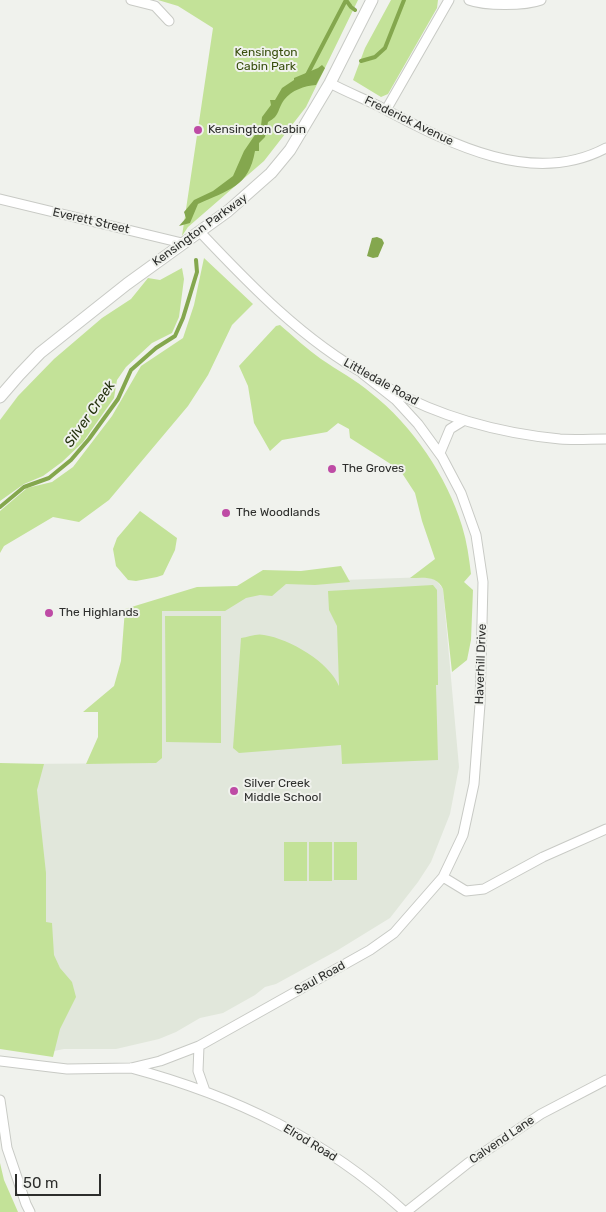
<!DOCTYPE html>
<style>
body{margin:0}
#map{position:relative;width:606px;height:1212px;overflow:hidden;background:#f0f2ed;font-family:Rubik,sans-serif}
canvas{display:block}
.scale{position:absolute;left:15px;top:1174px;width:86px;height:22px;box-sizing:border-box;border:2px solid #2d2e2c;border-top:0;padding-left:6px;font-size:15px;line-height:18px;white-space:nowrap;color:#2d2e2c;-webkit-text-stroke:4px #f0f2ed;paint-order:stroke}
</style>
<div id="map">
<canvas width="606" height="1212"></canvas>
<div class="scale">50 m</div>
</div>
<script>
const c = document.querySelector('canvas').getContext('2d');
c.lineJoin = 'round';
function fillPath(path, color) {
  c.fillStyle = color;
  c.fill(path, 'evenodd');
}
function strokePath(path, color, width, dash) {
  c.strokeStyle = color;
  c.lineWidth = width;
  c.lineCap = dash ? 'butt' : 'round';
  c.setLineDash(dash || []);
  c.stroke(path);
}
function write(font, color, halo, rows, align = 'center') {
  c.font = font + ' Rubik,sans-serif';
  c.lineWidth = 4;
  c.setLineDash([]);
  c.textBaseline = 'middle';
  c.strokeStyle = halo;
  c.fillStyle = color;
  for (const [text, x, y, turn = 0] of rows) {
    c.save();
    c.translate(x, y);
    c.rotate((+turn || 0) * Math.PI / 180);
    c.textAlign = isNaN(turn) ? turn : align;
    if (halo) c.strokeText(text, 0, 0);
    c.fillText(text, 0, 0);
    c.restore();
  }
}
fillPath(new Path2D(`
 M 428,577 L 436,580 L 443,589 L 459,767 L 450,814 L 431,862 L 418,882 L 390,918 L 338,950 L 276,984 L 265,987 L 255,995 L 223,1013 L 200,1018 L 176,1032 L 159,1039 L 116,1049 L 64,1049 L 54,1051 L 2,1048 L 15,764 L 156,763 L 159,609 L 287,582 Z`), '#e1e7db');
fillPath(new Path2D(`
 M 158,0 L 358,0 L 306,107 L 264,161 L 188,227 L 182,236 L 213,28 L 178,6 Z
 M 391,0 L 438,0 L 437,8 L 388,94 L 381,97 L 353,80 L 365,48 Z
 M 204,258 L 253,304 L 232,325 L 208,375 L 188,406 L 109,500 L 79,522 L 53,517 L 4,546 L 0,553 L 0,511 L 27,488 L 52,482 L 73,467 L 112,416 L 141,366 L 183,338 L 194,305 Z
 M 182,268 L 184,279 L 179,317 L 172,333 L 152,343 L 126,367 L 117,380 L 114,398 L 83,442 L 62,462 L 43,476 L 24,484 L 0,501 L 0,420 L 18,396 L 54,359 L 102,318 L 131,299 L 148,278 L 160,280 Z
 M 280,325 C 293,336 307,349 321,359 C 337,370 356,380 371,393 C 412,425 447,476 462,526 C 467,542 469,558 471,574 L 464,582 L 473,590 L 471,640 L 467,660 L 452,672 L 443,589 C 437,575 423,578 410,578 L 435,559 L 422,521 L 415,493 L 400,470 L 350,438 L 349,429 L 338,423 L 327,432 L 282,440 L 270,451 L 254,423 L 248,386 L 239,366 L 276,326 Z
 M 140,511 L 177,538 L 175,550 L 163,575 L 157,577 L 136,581 L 128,580 L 116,566 L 113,549 L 117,538 Z
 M 341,566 L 350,582 L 315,585 L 286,584 L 272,596 L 260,595 L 246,598 L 225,611 L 162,611 L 162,758 L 156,763 L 86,764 L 98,737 L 98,712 L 83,712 L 114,686 L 121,661 L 125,609 L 197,587 L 237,586 L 263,570 L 301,571 Z
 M 433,585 L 437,590 L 438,685 L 436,685 L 438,760 L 342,764 L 341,745 L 239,753 L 233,748 L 241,638 C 248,637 257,633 264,635 C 290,639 329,662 339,686 L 337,626 L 329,610 L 328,591 Z
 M 165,616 L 221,616 L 221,743 L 166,742 Z
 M 0,763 L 44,764 L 37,790 L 46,873 L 46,922 L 52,923 L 54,955 L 60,968 L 72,982 L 76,997 L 60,1029 L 53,1057 L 0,1049 Z
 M 284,842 L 307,842 L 307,881 L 284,881 Z
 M 309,842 L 332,842 L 332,881 L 309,881 Z
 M 334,842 L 357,842 L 357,880 L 334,880 Z
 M 0,1163 L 4,1180 L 18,1212 L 0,1212 Z`), '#c3e298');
fillPath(new Path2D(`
 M 322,65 L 325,68 L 316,85 C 304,86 292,90 284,100 C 277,110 280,116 268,122 L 265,137 L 259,143 L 259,151 L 255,151 C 249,187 228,190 198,204 L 190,223 L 179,226 L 186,218 L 184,212 L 194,200 L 213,191 L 233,176 L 244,151 L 261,126 L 262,117 L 271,105 L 270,100 L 275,100 L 282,88 L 294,80 L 294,78 L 318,68 Z
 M 377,237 L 382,239 L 384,243 L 378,257 L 373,258 L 367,256 L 372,238 Z`), '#84a74e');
strokePath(new Path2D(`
 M 346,0 L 351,7 L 355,10
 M 361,61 L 375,57 L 385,48 L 404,0
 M 307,75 L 346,0
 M 0,507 L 24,487 L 49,478 L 71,460 L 89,439 L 118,399 L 131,370 L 156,348 L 175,336 L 183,318 L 197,272 L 196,260`), '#84a74e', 4);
const minor = new Path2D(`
 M 131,0 L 155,6 L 169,21
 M 469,0 C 485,6 525,6 541,0
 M 330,83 C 348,93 368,100 386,110 C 451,144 533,187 606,148
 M 386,110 L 449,0
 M 0,199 L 182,243
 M 200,232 C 250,285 303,340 368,376
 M 388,388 C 442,418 498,433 560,439 C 575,440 591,439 606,439
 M 440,453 L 450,429 L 463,421
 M 443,877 L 466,891 L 484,889 L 543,857 L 606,829
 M 199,1046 L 198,1071 L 205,1091
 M 0,1061 L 67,1069 L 131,1068 L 160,1061 L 199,1046 L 370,950 L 394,933 L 443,877 L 463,835 L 474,784 L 480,704 L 483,582 L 476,535 L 461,493 L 442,457 L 418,424 L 396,400 L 363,374
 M 131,1068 C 235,1096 325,1139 405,1212
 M 0,1100 L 7,1148 L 26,1204 L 30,1212
 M 406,1212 L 468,1163 L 541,1114 L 606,1080`);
const tertiary = new Path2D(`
 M 0,397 L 19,375 L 40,353 L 127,284 L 228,211 L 271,173 L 290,150 L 330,83 L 372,0`);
strokePath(minor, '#c8cac5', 11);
strokePath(tertiary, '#c8cac5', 13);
strokePath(minor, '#fff', 9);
strokePath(tertiary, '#fff', 11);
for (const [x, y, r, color] of [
 [198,130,5,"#be4ba5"],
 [332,469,5,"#be4ba5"],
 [226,513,5,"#be4ba5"],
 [49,613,5,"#be4ba5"],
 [234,791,5,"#be4ba5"]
]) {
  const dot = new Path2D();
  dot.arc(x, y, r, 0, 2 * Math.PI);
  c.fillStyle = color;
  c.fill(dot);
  strokePath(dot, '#f0f2ed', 2);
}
write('12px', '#384e0d', '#f0f2ed', [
 ["Kensington",266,53],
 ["Cabin Park",266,67]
]);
write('12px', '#2d2e2c', '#f0f2ed', [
 ["Frederick Avenue",409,121,26],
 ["Everett Street",91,221,13],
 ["Kensington Parkway",200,230,-36],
 ["Littledale Road",381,382,29],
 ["Haverhill Drive",481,664,-88],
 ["Saul Road",320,978,-29],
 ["Calvend Lane",502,1140,-34],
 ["Elrod Road",310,1143,31]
]);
write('12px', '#2d2e2c', '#f0f2ed', [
 ["Kensington Cabin",208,130],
 ["The Groves",342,469],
 ["The Woodlands",236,513],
 ["The Highlands",59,613],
 ["Silver Creek",244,784],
 ["Middle School",244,798]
], 'left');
write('italic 14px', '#22300b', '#f0f2ed', [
 ["Silver Creek",90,414,-55]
]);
</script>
